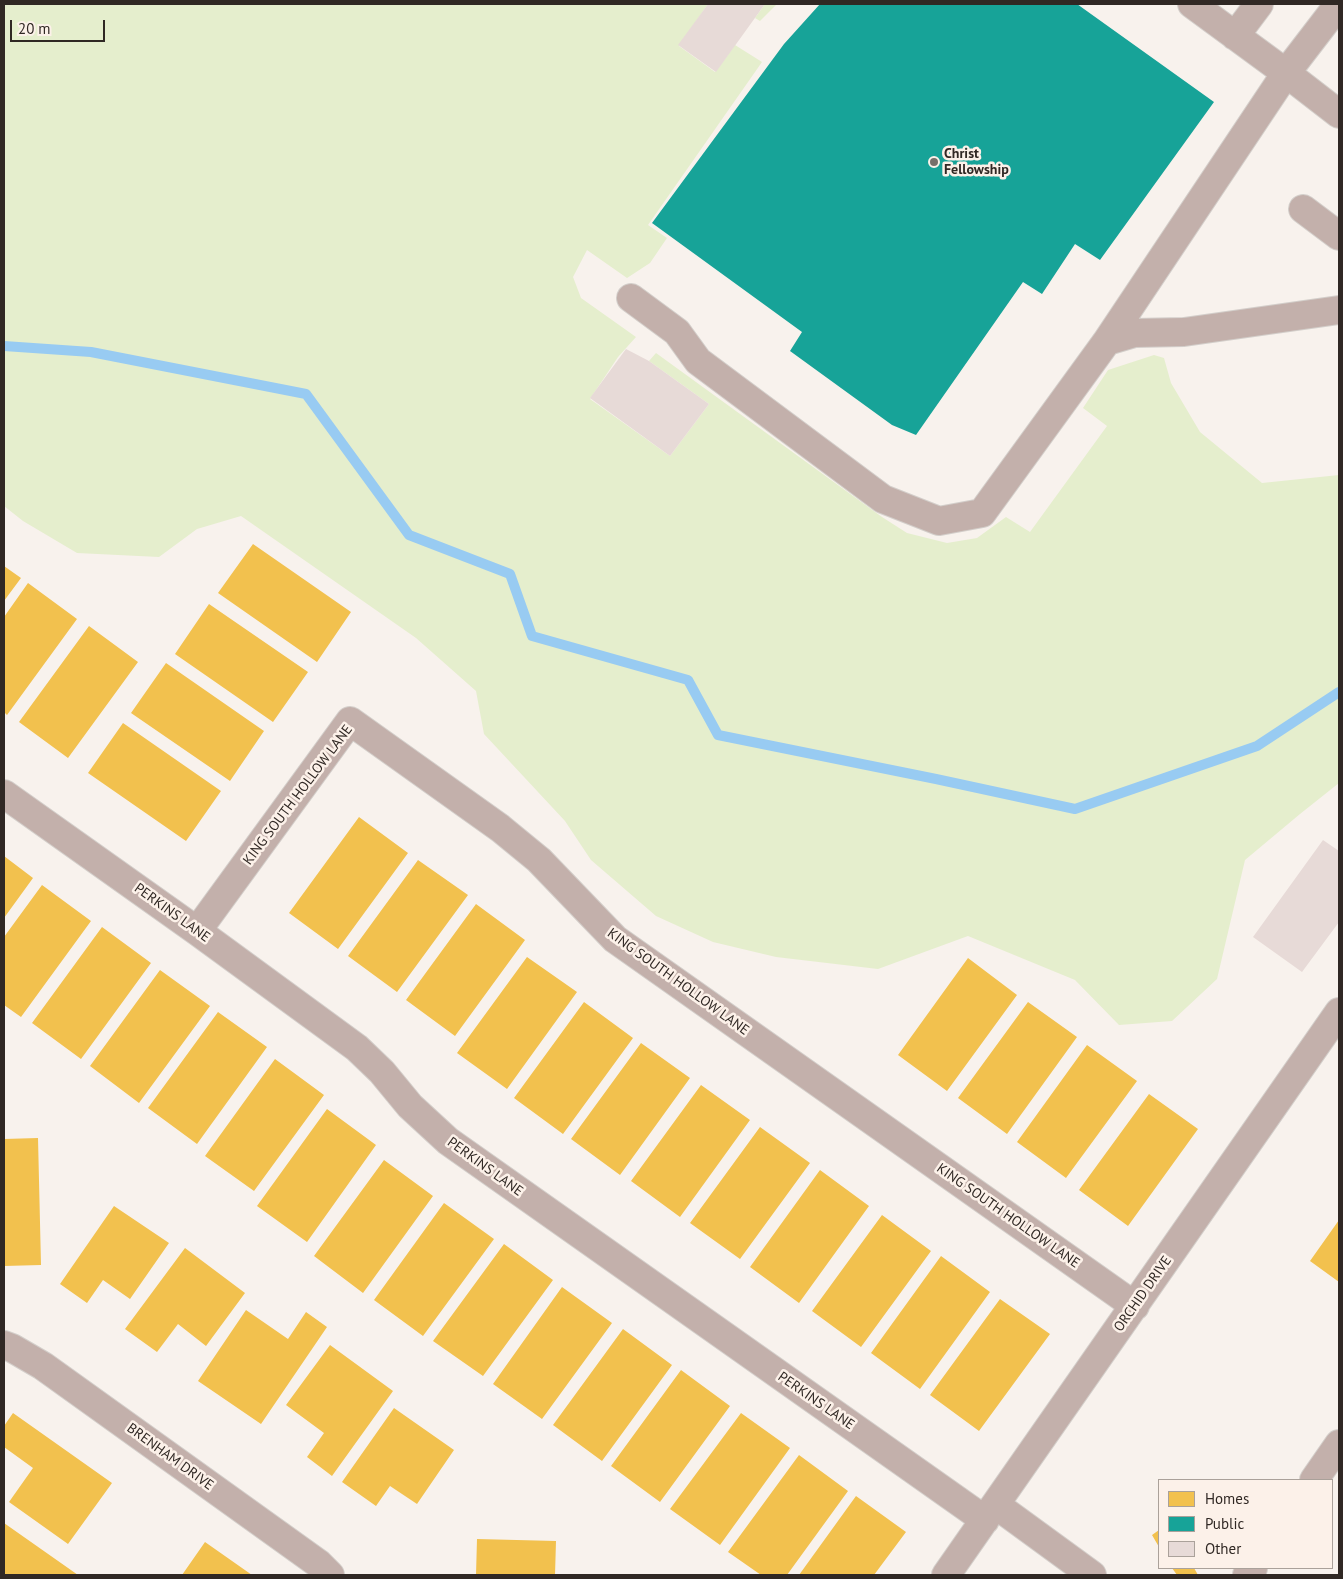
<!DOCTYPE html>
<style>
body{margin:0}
#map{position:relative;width:1343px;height:1579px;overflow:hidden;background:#f8f2ed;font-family:"PT Sans",sans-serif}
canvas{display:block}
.frame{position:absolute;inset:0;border:5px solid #302824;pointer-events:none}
.legend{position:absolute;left:1158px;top:1479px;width:175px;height:90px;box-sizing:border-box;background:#fcf1e9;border:1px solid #aaa19a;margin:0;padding:6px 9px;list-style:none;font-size:15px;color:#302824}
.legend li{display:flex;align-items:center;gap:10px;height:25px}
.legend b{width:25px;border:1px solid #aaa19a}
.scale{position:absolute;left:10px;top:20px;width:95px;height:22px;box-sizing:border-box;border:2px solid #302824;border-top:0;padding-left:6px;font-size:15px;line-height:18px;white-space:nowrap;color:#302824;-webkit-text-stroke:4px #fcf1e9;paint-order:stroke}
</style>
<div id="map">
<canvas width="1343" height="1579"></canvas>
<div class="frame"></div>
<ul class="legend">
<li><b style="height:14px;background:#f2c14e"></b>Homes</li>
<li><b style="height:14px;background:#17a398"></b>Public</li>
<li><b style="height:14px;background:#e7dad7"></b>Other</li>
</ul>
<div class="scale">20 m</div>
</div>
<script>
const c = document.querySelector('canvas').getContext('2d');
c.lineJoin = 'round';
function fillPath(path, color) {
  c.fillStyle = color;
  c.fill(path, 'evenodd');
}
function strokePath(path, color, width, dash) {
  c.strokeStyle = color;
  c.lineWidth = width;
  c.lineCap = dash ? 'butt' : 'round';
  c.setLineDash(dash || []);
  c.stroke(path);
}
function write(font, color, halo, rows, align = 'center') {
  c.font = font + ' "PT Sans",sans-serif';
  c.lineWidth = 5;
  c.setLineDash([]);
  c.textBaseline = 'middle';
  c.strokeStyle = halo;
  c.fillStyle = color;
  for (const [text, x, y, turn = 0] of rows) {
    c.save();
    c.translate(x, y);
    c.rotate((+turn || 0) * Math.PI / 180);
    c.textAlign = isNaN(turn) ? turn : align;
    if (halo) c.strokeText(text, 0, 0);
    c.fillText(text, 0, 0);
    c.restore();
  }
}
fillPath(new Path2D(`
 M 4,4 L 708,4 L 679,46 L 715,72 L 735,45 L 762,62 L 648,225 L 667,238 L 650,263 L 627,278 L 587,250 L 573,277 L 581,298 L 636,337 L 618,357 L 590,399 L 670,456 L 709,404 L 649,361 L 656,353 L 882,517 L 907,533 L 947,543 L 977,538 L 1006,517 L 1030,532 L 1107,426 L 1083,408 L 1108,370 L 1154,355 L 1164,358 L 1171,383 L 1200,432 L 1262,483 L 1339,475 L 1339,783 L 1300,814 L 1245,860 L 1217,979 L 1172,1021 L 1119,1025 L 1075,980 L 968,936 L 878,969 L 776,957 L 713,942 L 656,916 L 591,860 L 565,821 L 484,734 L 476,691 L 416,638 L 241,516 L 197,529 L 159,557 L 77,553 L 23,521 L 4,506 Z
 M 765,4 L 777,4 L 760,21 L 755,18 Z`), '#e5eecd');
fillPath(new Path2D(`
 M 253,544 L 351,612 L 317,662 L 218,593 Z
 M 4,566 L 21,578 L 4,601 Z
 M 28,583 L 77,619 L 7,715 L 4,712 L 4,617 Z
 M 209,604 L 308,672 L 273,722 L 175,654 Z
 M 89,626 L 138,662 L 68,758 L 19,722 Z
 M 166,663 L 264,731 L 230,781 L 131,713 Z
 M 123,723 L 221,791 L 186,841 L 88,773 Z
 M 359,817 L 408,853 L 338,949 L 289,913 Z
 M 4,856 L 33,878 L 4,918 Z
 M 418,860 L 468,895 L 397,992 L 348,956 Z
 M 42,885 L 91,921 L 21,1017 L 4,1005 L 4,937 Z
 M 476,904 L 525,940 L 455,1036 L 406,1000 Z
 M 102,927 L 151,963 L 81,1059 L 32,1023 Z
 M 527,957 L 577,992 L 507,1089 L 457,1053 Z
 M 968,958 L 1017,995 L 947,1091 L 898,1055 Z
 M 160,970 L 210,1006 L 139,1103 L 90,1066 Z
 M 584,1002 L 633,1038 L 563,1134 L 514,1098 Z
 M 1028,1002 L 1077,1037 L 1007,1134 L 958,1098 Z
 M 218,1012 L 267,1047 L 197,1144 L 148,1108 Z
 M 641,1043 L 690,1078 L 620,1175 L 571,1139 Z
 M 1087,1045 L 1137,1081 L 1066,1178 L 1017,1142 Z
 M 275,1059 L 324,1095 L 254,1191 L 205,1156 Z
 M 701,1085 L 750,1120 L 680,1217 L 631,1181 Z
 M 1149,1094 L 1198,1129 L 1128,1226 L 1079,1190 Z
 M 327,1109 L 376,1145 L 307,1242 L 257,1206 Z
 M 760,1127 L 810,1163 L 740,1259 L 690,1223 Z
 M 38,1138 L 41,1265 L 4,1266 L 4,1139 Z
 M 384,1160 L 433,1196 L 363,1293 L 314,1256 Z
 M 820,1170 L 869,1206 L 799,1303 L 750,1267 Z
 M 444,1203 L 494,1239 L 423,1336 L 374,1300 Z
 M 114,1206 L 169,1243 L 130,1299 L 103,1280 L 87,1303 L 60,1284 Z
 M 882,1215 L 931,1251 L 861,1347 L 812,1311 Z
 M 1339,1220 L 1339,1282 L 1310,1261 Z
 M 504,1244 L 553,1280 L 483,1376 L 433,1341 Z
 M 185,1248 L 245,1293 L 206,1346 L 178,1324 L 157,1352 L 125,1329 Z
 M 941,1256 L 990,1292 L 920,1389 L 871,1353 Z
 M 562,1287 L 612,1323 L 542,1419 L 493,1384 Z
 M 1000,1299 L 1050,1334 L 979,1431 L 930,1395 Z
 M 246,1310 L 288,1339 L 306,1312 L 327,1327 L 261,1424 L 198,1381 Z
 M 623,1329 L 672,1365 L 602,1461 L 553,1425 Z
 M 330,1345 L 393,1391 L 332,1476 L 307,1457 L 324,1433 L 286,1405 Z
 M 681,1370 L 730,1406 L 660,1502 L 611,1466 Z
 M 394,1408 L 454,1450 L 417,1504 L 390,1486 L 376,1506 L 342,1482 Z
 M 13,1413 L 112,1483 L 68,1544 L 9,1502 L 33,1468 L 4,1447 L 4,1426 Z
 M 741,1413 L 790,1448 L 720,1545 L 670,1509 Z
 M 799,1455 L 848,1491 L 787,1575 L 761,1575 L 728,1552 Z
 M 856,1496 L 906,1532 L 874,1575 L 799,1575 Z
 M 4,1523 L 78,1575 L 4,1575 Z
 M 1159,1530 L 1159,1547 L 1152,1535 Z
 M 477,1539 L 556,1541 L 555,1575 L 476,1575 Z
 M 205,1542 L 252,1575 L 182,1575 Z
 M 1172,1568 L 1194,1568 L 1198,1575 L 1177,1575 Z`), '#f2c14e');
fillPath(new Path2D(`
 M 820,4 L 1077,4 L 1214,102 L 1100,260 L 1075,244 L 1042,294 L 1023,282 L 916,435 L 892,425 L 790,351 L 802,332 L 652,223 L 784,44 Z`), '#17a398');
strokePath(new Path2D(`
 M 4,346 L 91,352 L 306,394 L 409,535 L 510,574 L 532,636 L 688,680 L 718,735 L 936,779 L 1075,809 L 1257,746 L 1339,692`), '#98cbf2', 10);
fillPath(new Path2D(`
 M 708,4 L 765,4 L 716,72 L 678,45 Z
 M 626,349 L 649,361 L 709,404 L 670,456 L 590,398 Z
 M 1323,840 L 1339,851 L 1339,922 L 1302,972 L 1253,937 Z`), '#e7dad7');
const minor = new Path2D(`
 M 1192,4 L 1286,73 L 1339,4
 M 1235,36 L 1259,4
 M 1303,209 L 1339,236
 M 631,298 L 677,332 L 698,361 L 883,499 L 939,521 L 982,513 L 1107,341 L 1134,333 L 1184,332 L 1339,310
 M 1107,341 L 1286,73 L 1339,114
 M 4,794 L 197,931 L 357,1048 L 382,1072 L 410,1106 L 448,1141 L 985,1520
 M 197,931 L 350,721 L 500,828 L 539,860 L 615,939 L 1135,1306
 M 4,1345 L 12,1348 L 43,1366 L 319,1564 L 330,1575
 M 1314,1480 L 1339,1444
 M 996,1505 L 1092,1575
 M 946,1575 L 1339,1012
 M 1247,1575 L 1253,1568`);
strokePath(minor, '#d3ceca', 30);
strokePath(minor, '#c3b0ab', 28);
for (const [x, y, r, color] of [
 [934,162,5,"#766f6a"]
]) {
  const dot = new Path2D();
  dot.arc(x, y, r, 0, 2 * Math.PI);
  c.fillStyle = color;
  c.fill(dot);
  strokePath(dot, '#fcf1e9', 2);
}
write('bold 14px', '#302824', '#fcf1e9', [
 ["Christ",944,154],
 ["Fellowship",944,170]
], 'left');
write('14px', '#302824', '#fcf1e9', [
 ["KING SOUTH HOLLOW LANE",298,795,-53],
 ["PERKINS LANE",172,913,36],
 ["KING SOUTH HOLLOW LANE",678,982,36],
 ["PERKINS LANE",485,1167,36],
 ["KING SOUTH HOLLOW LANE",1008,1216,35],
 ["ORCHID DRIVE",1143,1294,-55],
 ["PERKINS LANE",816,1401,35],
 ["BRENHAM DRIVE",170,1457,36]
]);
</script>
